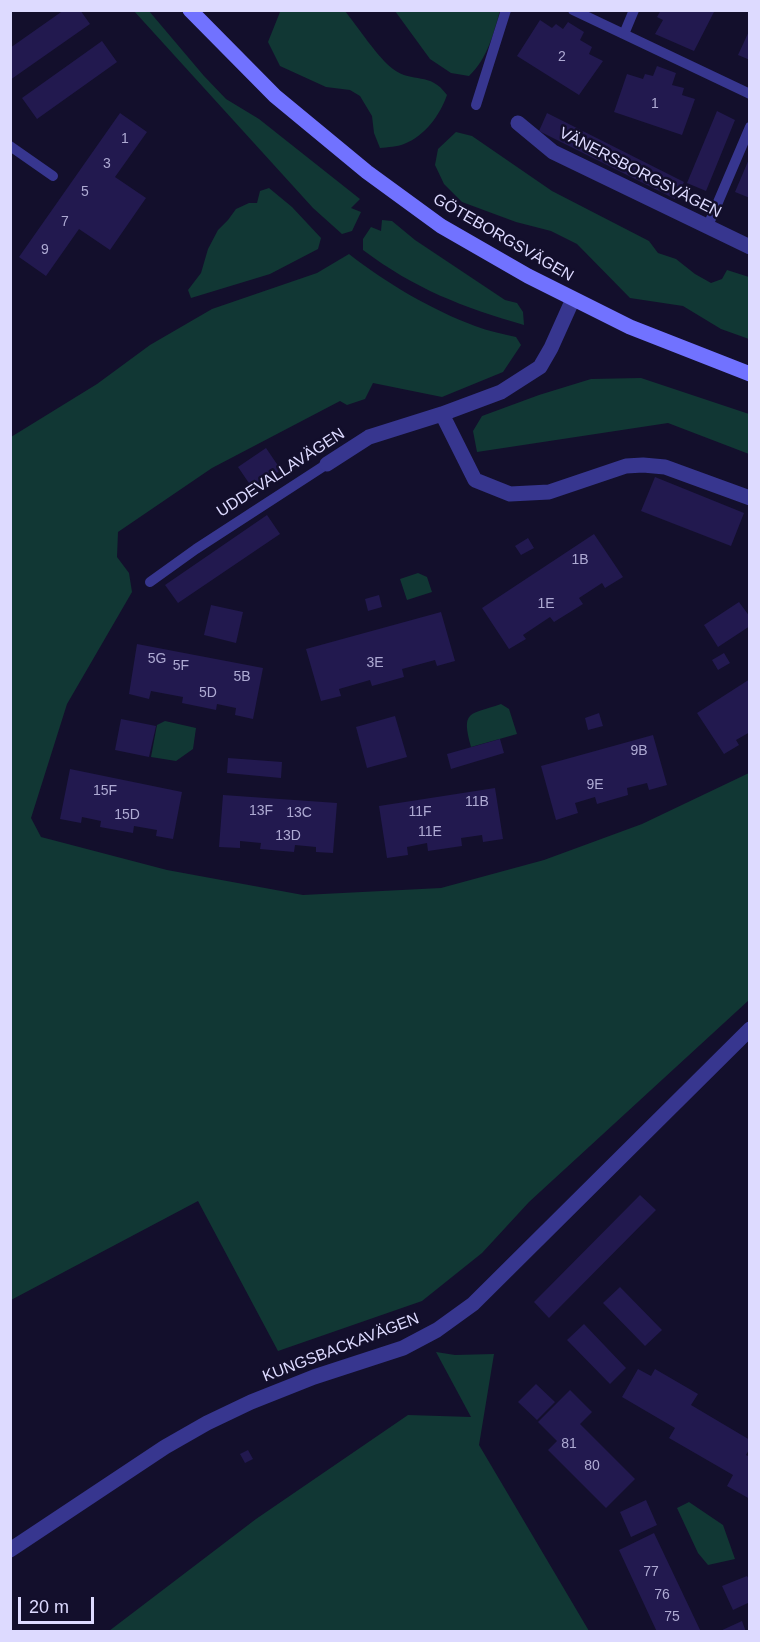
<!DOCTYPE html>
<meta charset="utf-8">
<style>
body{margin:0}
#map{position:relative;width:760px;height:1642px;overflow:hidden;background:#130f2c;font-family:Arial,sans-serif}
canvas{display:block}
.frame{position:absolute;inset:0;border:12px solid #dddaff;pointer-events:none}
.scale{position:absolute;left:18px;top:1597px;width:76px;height:27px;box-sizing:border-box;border:3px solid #dddaff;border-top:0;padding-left:8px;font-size:18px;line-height:21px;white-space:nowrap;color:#dddaff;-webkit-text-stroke:4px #130f2c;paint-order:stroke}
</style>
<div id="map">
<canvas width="760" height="1642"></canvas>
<div class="frame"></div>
<div class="scale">20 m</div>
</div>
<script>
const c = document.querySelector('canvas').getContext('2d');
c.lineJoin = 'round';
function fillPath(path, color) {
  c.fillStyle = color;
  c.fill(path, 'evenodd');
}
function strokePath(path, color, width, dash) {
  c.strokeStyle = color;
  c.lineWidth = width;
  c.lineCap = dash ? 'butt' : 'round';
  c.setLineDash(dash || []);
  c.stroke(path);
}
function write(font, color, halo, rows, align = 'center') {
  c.font = font + ' Arial,sans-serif';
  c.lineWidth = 5;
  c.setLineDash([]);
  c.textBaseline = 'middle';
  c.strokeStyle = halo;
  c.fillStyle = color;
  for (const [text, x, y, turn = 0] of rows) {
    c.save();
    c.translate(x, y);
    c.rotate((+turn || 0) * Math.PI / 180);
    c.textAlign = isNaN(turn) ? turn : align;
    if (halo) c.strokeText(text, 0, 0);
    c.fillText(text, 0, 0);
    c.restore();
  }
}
fillPath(new Path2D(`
 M 134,11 L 149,11 L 204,76 L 226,99 L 259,119 L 360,199 L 351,208 L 361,212 L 352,231 L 342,234 L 313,208 Z
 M 283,11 L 345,11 C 357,26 379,59 393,69 C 413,84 430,71 447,95 C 440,115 425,136 404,144 C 397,147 388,147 380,148 L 374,133 L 372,116 L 360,96 L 350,90 L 326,87 L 280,66 L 268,42 L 280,12 Z
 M 395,11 L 500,11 C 493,34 488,58 469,76 L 451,73 L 430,59 Z
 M 456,132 L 472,136 L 552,191 L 649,241 L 658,253 L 676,259 L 695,274 L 711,283 L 722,279 L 727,270 L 749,277 L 749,339 L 721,329 L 683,306 L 630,298 L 577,244 L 551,231 L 516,222 L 462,202 L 444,184 L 435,165 L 438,149 Z
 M 269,188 L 292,207 L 321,238 L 318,249 L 270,274 L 191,298 L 188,290 L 201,273 L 208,249 L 218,230 L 228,220 L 236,209 L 249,203 L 257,203 L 260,191 Z
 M 382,220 L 392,221 L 415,240 L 505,300 L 517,303 L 523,312 L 524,325 C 462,307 415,289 363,250 L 363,239 L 371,227 L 381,231 Z
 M 349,254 C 386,283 432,310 475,326 C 488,331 503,334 516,337 L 521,345 L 503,372 L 442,397 L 373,383 L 365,399 L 347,405 L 340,401 L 212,468 L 118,532 L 117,557 L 129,573 L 132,592 L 67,704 L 31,818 L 41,837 L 167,870 L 303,895 L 441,888 L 544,860 L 642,824 L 749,773 L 749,1000 L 529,1202 L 482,1253 L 422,1301 L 278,1351 L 198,1201 L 11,1300 L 11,437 L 97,384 L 150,345 L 212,309 L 317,273 Z
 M 641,378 L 749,414 L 749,454 L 668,423 L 477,452 L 473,431 L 482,416 L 539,395 L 591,379 Z
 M 418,573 L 427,577 L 432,592 L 407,600 L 400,579 Z
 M 501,704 L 509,709 L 517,734 L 471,747 C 461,710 469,715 501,704 Z
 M 165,721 L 196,728 L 193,749 L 176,761 L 151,757 L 157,725 Z
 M 436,1352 L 455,1355 L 494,1354 L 479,1445 L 589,1631 L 109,1631 L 256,1519 L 408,1415 L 471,1417 Z
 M 689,1502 L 723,1525 L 735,1559 L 708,1565 L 698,1553 L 677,1508 Z`), '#113734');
fillPath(new Path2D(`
 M 64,10 L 80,10 L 90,24 L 10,80 L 10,48 Z
 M 661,10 L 715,10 L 694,51 L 655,34 L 663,20 L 657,17 Z
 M 540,20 L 552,28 L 556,24 L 563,29 L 568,22 L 584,32 L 580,40 L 592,47 L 589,54 L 603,61 L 579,95 L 517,56 Z
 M 750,29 L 750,60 L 738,55 Z
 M 102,41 L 117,62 L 37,119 L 22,98 Z
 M 657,66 L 676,73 L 672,85 L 684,88 L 682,95 L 695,99 L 682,135 L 614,112 L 627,74 L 643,79 L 645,74 L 653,76 Z
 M 717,111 L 735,120 L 706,191 L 687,183 Z
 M 120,113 L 147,132 L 115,177 L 146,198 L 110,250 L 79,229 L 46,276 L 19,257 Z
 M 547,113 L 684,182 L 675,199 L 539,131 Z
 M 749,159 L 750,159 L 750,198 L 735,192 Z
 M 266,448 L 281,470 L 253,489 L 238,467 Z
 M 655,477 L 744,513 L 731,546 L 641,511 Z
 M 267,515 L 280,534 L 178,603 L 165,585 Z
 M 594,534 L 623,577 L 605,588 L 602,583 L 579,598 L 583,604 L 554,622 L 550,617 L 523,635 L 526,639 L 509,649 L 482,608 Z
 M 528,538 L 534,548 L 521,555 L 515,546 Z
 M 379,595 L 382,607 L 368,611 L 365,599 Z
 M 739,602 L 750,617 L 750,626 L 718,647 L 704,625 Z
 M 211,605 L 243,612 L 236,643 L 204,635 Z
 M 441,612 L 455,661 L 437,666 L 435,660 L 402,669 L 404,677 L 372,686 L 370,680 L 339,689 L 341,696 L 321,701 L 306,649 Z
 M 137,644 L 263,668 L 253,719 L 235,715 L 236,708 L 217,704 L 216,710 L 182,703 L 183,697 L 151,691 L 149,699 L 129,694 Z
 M 724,653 L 730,663 L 718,670 L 712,660 Z
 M 750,679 L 750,732 L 736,740 L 739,745 L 724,754 L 697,713 Z
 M 599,713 L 603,726 L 588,730 L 585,718 Z
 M 395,716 L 407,757 L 367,768 L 356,727 Z
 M 121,719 L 156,726 L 149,757 L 115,750 Z
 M 653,735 L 667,785 L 649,790 L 647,783 L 627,788 L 628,795 L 597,804 L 595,797 L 575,803 L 578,813 L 556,820 L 541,766 Z
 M 500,739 L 504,753 L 451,769 L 447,754 Z
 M 228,758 L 282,762 L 281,778 L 227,773 Z
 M 70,769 L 182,792 L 173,839 L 156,836 L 157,830 L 134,826 L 133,833 L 100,827 L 101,821 L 82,817 L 81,823 L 60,819 Z
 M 495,788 L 503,839 L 483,842 L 482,835 L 461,838 L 462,846 L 428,851 L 427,843 L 407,847 L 408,855 L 387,858 L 379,806 Z
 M 223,795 L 337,803 L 333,853 L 316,852 L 316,847 L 295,845 L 294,852 L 260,849 L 261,843 L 240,841 L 240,848 L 219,847 Z
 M 640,1195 L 656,1210 L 549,1318 L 534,1302 Z
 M 620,1287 L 662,1330 L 645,1346 L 603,1303 Z
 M 584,1324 L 626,1368 L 610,1384 L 567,1340 Z
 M 638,1369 L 651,1376 L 655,1369 L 698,1394 L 691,1405 L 750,1440 L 750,1448 L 746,1455 L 750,1457 L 750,1499 L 727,1486 L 733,1475 L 669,1438 L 675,1428 L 622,1397 Z
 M 536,1384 L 555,1402 L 537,1420 L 518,1402 Z
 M 570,1390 L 592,1412 L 580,1424 L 635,1479 L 606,1508 L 548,1450 L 557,1441 L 538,1422 Z
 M 248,1450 L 253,1459 L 245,1463 L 240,1454 Z
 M 646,1500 L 657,1525 L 631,1537 L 620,1512 Z
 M 654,1533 L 701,1632 L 657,1632 L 619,1550 Z
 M 747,1576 L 750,1581 L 750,1602 L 733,1610 L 722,1586 Z
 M 742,1621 L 746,1632 L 718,1632 Z`), '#22194f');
strokePath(new Path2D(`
 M 573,10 L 750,94
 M 624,34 L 634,10
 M 476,105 L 506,10
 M 10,146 L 53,176
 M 707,228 L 750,127
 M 150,582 L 196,549 L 327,464`), '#37368f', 10);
strokePath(new Path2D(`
 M 518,123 L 553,152 L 750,247
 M 442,414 L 475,480 L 510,494 L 549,492 L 626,466 L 643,465 L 665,467 L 750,498
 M 327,464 L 369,437 L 442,414 L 501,392 L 540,367 L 551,348 L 573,299
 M 10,1550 L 165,1447 L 207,1423 L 251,1402 L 314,1377 L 403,1348 L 437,1330 L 473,1304 L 750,1029`), '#37368f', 15);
strokePath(new Path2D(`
 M 190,10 L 275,96 L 367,172 L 441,226 L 528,276 L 630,327 L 750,374`), '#7172ff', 15);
write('14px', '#aeaad3', null, [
 ["2",562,57],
 ["1",655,104],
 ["1",125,139],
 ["3",107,164],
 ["5",85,192],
 ["7",65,222],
 ["9",45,250],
 ["1B",580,560],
 ["1E",546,604],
 ["5G",157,659],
 ["3E",375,663],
 ["5F",181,666],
 ["5B",242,677],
 ["5D",208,693],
 ["9B",639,751],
 ["9E",595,785],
 ["15F",105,791],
 ["11B",477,802],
 ["13F",261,811],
 ["11F",420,812],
 ["13C",299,813],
 ["15D",127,815],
 ["11E",430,832],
 ["13D",288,836],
 ["81",569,1444],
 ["80",592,1466],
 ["77",651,1572],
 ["76",662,1595],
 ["75",672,1617]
]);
write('16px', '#dddaff', '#130f2c', [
 ["VÄNERSBORGSVÄGEN",640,173,27],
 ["GÖTEBORGSVÄGEN",503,238,30],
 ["UDDEVALLAVÄGEN",281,473,-33],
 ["KUNGSBACKAVÄGEN",341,1348,-21]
]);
</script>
